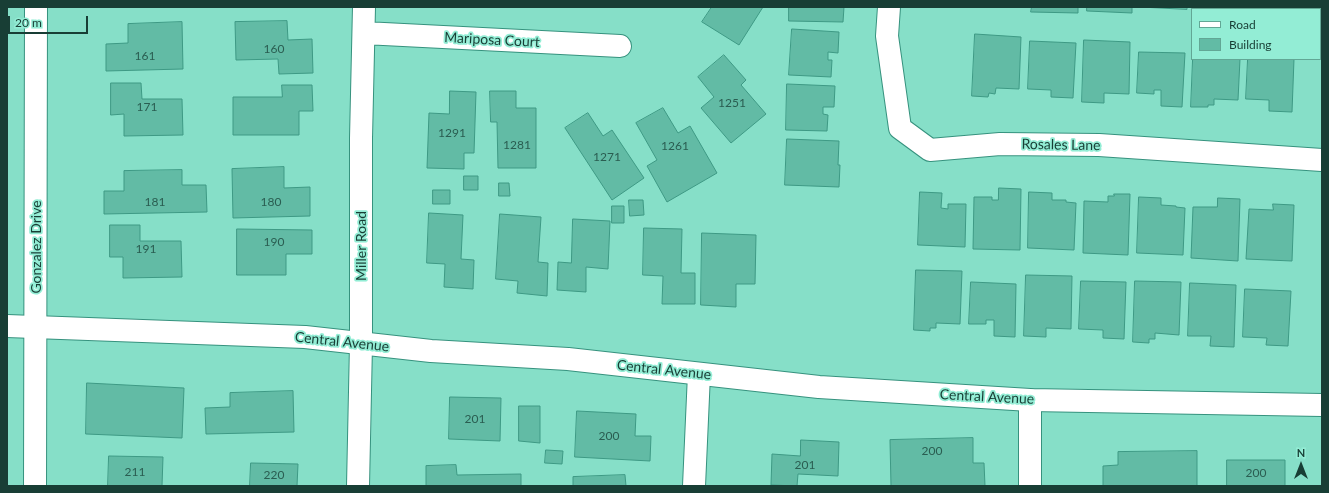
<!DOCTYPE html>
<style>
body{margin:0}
#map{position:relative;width:1329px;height:493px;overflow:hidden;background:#86dfc8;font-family:Lato,sans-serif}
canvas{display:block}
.frame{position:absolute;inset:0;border:8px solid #183e35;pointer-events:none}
.legend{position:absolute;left:1191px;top:8px;width:130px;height:52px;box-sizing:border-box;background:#93edd5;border:1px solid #62a795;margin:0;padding:5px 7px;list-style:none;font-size:12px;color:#183e35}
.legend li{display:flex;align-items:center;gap:8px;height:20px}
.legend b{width:20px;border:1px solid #62a795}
.north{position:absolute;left:1281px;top:445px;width:40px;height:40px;-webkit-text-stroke:3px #93edd5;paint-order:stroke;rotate:0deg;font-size:11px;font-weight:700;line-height:16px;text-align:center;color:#183e35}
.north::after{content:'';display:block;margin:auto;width:14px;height:18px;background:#183e35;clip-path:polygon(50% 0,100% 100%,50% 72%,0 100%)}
.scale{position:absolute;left:8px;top:16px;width:80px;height:18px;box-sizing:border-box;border:2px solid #183e35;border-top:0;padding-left:5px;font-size:12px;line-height:14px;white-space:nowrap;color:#183e35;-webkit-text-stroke:3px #93edd5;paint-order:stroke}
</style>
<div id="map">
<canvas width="1329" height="493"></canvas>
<div class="frame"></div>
<ul class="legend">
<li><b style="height:5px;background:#fff"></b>Road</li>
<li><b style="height:11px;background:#62bba5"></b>Building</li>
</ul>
<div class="north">N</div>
<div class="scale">20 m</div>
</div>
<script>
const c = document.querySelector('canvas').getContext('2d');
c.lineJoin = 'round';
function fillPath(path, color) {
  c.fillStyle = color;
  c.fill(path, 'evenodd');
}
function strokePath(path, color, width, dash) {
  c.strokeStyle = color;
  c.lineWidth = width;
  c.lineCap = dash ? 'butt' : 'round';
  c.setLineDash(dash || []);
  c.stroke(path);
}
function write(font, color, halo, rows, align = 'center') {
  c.font = font + ' Lato,sans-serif';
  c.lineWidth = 3.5;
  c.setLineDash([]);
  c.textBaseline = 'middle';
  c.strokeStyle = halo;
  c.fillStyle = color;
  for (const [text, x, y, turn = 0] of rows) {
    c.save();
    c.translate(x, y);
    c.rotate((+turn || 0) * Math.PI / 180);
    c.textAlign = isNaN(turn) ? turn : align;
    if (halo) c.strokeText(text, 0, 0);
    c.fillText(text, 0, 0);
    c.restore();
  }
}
const building = new Path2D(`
 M 712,7 L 763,7 L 739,45 L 702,22 Z
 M 789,7 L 844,7 L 843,22 L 789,21 Z
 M 1032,7 L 1078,7 L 1078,13 L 1031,12 Z
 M 1087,7 L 1132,7 L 1132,13 L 1087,11 Z
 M 1141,7 L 1187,7 L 1187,9 Z
 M 1196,7 L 1243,7 L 1243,9 L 1196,9 Z
 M 1250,7 L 1297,7 L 1297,9 L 1250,9 Z
 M 287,21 L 288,40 L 312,39 L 313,73 L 279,74 L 278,59 L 236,60 L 235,22 Z
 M 182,22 L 183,69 L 106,71 L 106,44 L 128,43 L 128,24 Z
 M 792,29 L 839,32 L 838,53 L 828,52 L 828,60 L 832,60 L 831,77 L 789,75 Z
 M 975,34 L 1021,37 L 1019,89 L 996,88 L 995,94 L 989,93 L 988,97 L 972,96 Z
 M 1084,40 L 1130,42 L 1129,94 L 1104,93 L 1104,103 L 1082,102 Z
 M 1030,41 L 1076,43 L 1073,98 L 1051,97 L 1051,90 L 1028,89 Z
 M 1139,52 L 1185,53 L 1182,107 L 1161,106 L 1161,90 L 1154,90 L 1154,94 L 1137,93 Z
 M 724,55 L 746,80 L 741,85 L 766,114 L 731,143 L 701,108 L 714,97 L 698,77 Z
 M 1193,59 L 1240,59 L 1238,100 L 1214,99 L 1214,105 L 1208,105 L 1208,107 L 1191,107 Z
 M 1248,59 L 1294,59 L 1292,112 L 1269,111 L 1269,100 L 1246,99 Z
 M 111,83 L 141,83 L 142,99 L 182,99 L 183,135 L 124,136 L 124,114 L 111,115 Z
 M 787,84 L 835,86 L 834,107 L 823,107 L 823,114 L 828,115 L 827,131 L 786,130 Z
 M 282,85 L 312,85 L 313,111 L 299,111 L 299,135 L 233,135 L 233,97 L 282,97 Z
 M 450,91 L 476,92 L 474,153 L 464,153 L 464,169 L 427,168 L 429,113 L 449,114 Z
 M 490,91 L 516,91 L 516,108 L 536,108 L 536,168 L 498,168 L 497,122 L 491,122 Z
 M 663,108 L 678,133 L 690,126 L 717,173 L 667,202 L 647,166 L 657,160 L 636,123 Z
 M 588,113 L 603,136 L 612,130 L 644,178 L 612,200 L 565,128 Z
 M 787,139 L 839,141 L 838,165 L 840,165 L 839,187 L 785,185 Z
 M 284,167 L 284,188 L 310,187 L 310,216 L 233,218 L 232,169 Z
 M 182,170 L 182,185 L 206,185 L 207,212 L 104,214 L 104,191 L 124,191 L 124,171 Z
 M 464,176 L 478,176 L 478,190 L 464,190 Z
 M 499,183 L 509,183 L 510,196 L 499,196 Z
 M 999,188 L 1021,189 L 1020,250 L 973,249 L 974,197 L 992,197 L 992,200 L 998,200 Z
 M 433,190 L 450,190 L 450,204 L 433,204 Z
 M 920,192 L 942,193 L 941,208 L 948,209 L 948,204 L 966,204 L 965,247 L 918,245 Z
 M 1029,192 L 1052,193 L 1052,200 L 1066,200 L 1066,202 L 1076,203 L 1074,250 L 1028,248 Z
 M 1114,194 L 1130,194 L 1128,255 L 1083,253 L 1084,201 L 1108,202 L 1108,196 L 1114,196 Z
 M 1139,197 L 1161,198 L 1161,205 L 1176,206 L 1176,207 L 1185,208 L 1183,255 L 1137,253 Z
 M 1218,198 L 1240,199 L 1238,261 L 1191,258 L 1193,207 L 1217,207 Z
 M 629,200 L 643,200 L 644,215 L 630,216 Z
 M 1273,204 L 1294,205 L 1292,261 L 1246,259 L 1249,209 L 1273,210 Z
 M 612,206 L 624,206 L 624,223 L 612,223 Z
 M 429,213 L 463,215 L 461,259 L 474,260 L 473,289 L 444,287 L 445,264 L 427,263 Z
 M 500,214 L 541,217 L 538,262 L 548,263 L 547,296 L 517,293 L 518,281 L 496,279 Z
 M 573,219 L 610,221 L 608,269 L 586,267 L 586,292 L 557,290 L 558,262 L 571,263 Z
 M 110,225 L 140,225 L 140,241 L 181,241 L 182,277 L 123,278 L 123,257 L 110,257 Z
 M 644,228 L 682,229 L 681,273 L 695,273 L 695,304 L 662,304 L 663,276 L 643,275 Z
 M 237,229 L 312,230 L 312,254 L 286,254 L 286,275 L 237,275 Z
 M 702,233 L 756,235 L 755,284 L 736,284 L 736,307 L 701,305 Z
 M 916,270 L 962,271 L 960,324 L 936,323 L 936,328 L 930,328 L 930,331 L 914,330 Z
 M 1026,275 L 1072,276 L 1071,329 L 1046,328 L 1046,337 L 1024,336 Z
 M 1081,281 L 1126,282 L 1124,339 L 1103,338 L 1103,330 L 1079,329 Z
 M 1135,281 L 1181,282 L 1179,335 L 1155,333 L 1155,339 L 1149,339 L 1149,343 L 1133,342 Z
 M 971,282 L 1016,284 L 1015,337 L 994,336 L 994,320 L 986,320 L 986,324 L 969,324 Z
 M 1190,283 L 1236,285 L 1234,347 L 1210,346 L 1211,336 L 1188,336 Z
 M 1245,289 L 1291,291 L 1288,346 L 1266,345 L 1267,338 L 1243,337 Z
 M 87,383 L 184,388 L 182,438 L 86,434 Z
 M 293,391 L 294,432 L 206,434 L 205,408 L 230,407 L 230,393 Z
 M 450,397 L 501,398 L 500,441 L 449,439 Z
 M 519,406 L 540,406 L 540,443 L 519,441 Z
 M 577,411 L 636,414 L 635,436 L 651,436 L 650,461 L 575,457 Z
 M 973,438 L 973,463 L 984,463 L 985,486 L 891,486 L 890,440 Z
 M 801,440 L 839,442 L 838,476 L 798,474 L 797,486 L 771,485 L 772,454 L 800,456 Z
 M 546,450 L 563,451 L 562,464 L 545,463 Z
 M 1197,451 L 1197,486 L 1103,486 L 1103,466 L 1118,465 L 1118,452 Z
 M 109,456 L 163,457 L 162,486 L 108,486 Z
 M 1227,460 L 1285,460 L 1285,486 L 1227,486 Z
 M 251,463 L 298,464 L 297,486 L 250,486 Z
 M 456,465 L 457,475 L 521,474 L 521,486 L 426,486 L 426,466 Z
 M 625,475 L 626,486 L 573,486 L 573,477 Z`);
fillPath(building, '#62bba5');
strokePath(building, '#3e9984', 1);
const street = new Path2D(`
 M 889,7 L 887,36 L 900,128 L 930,150 L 1000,144 L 1099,145 L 1322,160
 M 364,33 L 620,46
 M 35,486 L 36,7
 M 358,486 L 361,344 L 361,138 L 364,7
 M 694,486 L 699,374
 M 1030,486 L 1030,400`);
const secondary = new Path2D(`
 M 7,326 L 305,337 L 431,351 L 568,359 L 819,387 L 1030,400 L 1322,405`);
strokePath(street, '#36927e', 24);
strokePath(secondary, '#36927e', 24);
strokePath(street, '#fff', 22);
strokePath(secondary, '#fff', 22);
write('12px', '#2a5d51', null, [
 ["160",274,49],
 ["161",145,56],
 ["1251",732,103],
 ["171",147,107],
 ["1291",452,133],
 ["1281",517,145],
 ["1261",675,146],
 ["1271",607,157],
 ["181",155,202],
 ["180",271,202],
 ["190",274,242],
 ["191",146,249],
 ["201",475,419],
 ["200",609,436],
 ["200",932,451],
 ["201",805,465],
 ["211",135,472],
 ["200",1256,473],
 ["220",274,475]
]);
write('14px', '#183e35', '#93edd5', [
 ["Mariposa Court",492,40,3],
 ["Rosales Lane",1061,145,1],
 ["Miller Road",361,246,-90],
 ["Gonzalez Drive",36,247,-90],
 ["Central Avenue",342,342,6],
 ["Central Avenue",664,370,6],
 ["Central Avenue",987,397,3]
]);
</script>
